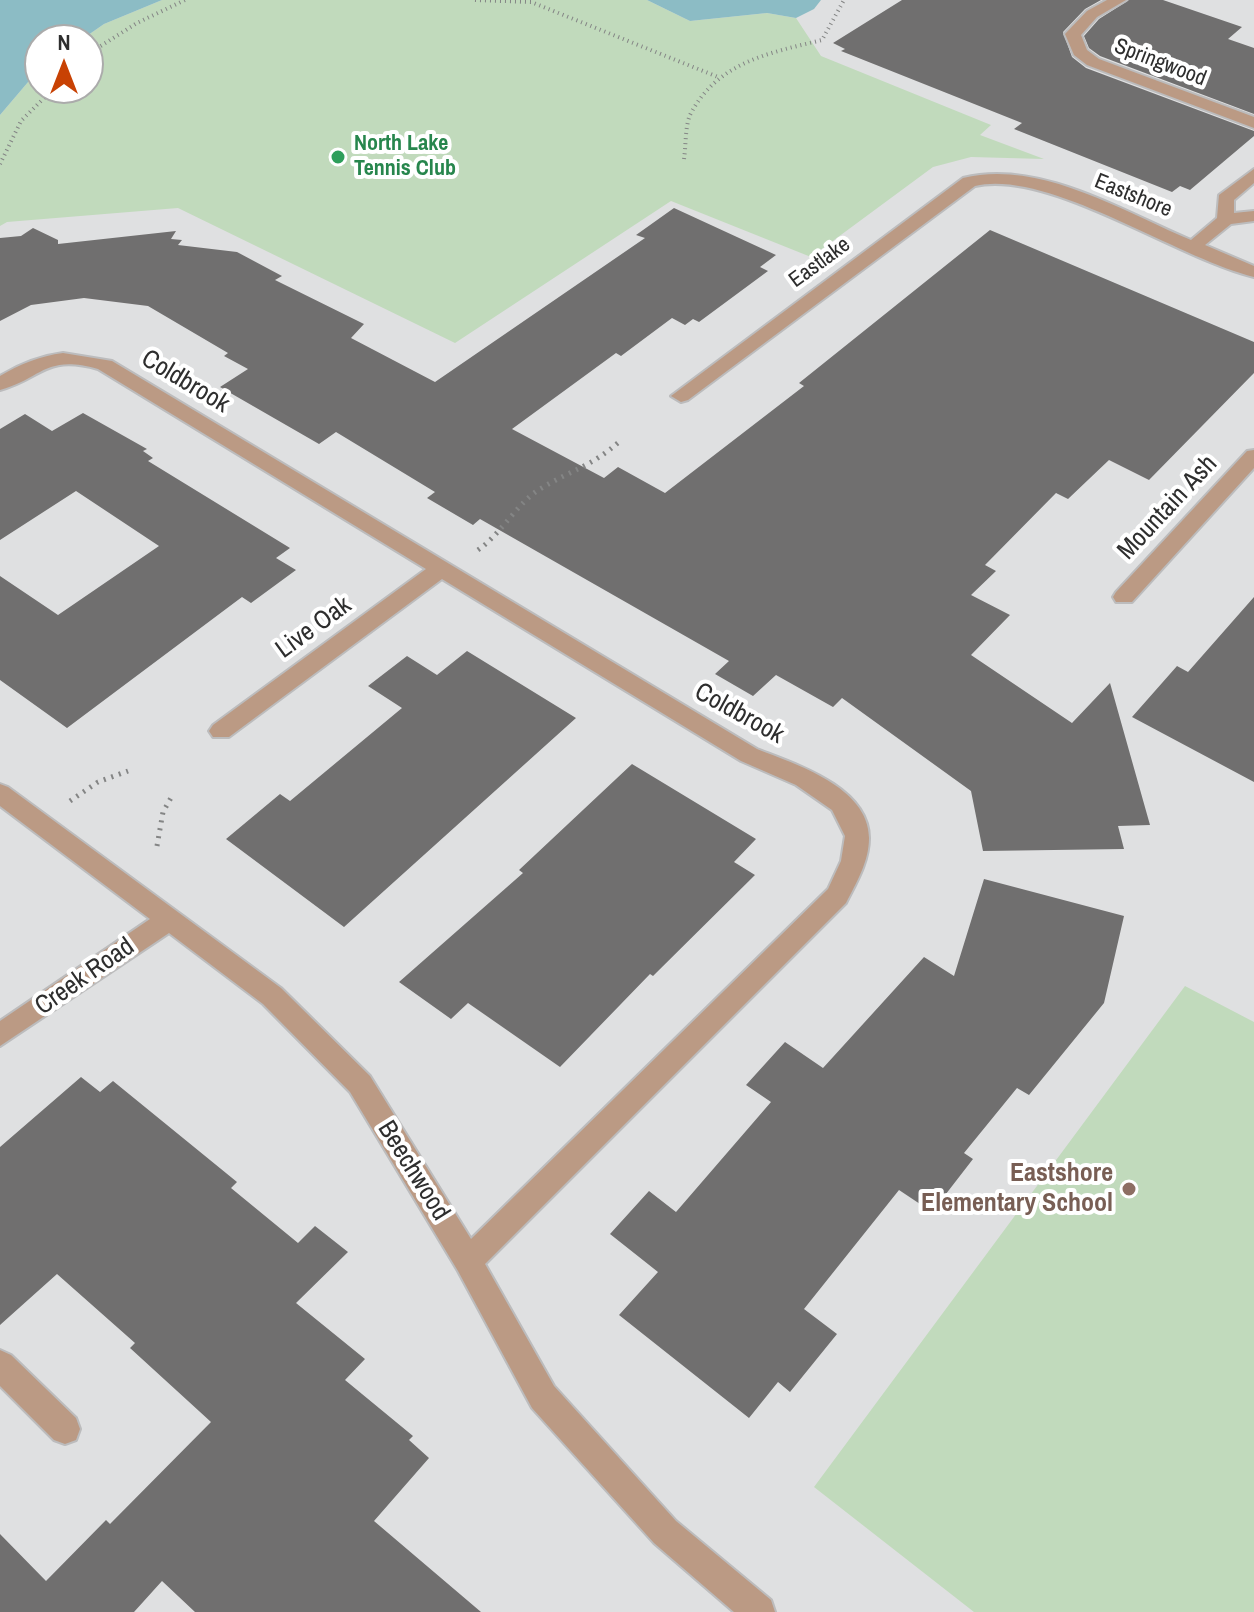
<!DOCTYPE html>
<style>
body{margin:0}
#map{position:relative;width:1254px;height:1612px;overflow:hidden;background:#dfe0e1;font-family:"Archivo Narrow",sans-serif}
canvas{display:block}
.north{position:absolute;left:24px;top:24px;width:80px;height:80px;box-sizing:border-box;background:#fff;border:2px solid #ababab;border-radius:50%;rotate:0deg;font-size:22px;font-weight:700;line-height:32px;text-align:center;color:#2e2e2e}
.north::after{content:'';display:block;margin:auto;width:28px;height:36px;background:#c84204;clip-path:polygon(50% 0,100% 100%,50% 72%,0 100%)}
</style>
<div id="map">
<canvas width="1254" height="1612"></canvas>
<div class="north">N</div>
</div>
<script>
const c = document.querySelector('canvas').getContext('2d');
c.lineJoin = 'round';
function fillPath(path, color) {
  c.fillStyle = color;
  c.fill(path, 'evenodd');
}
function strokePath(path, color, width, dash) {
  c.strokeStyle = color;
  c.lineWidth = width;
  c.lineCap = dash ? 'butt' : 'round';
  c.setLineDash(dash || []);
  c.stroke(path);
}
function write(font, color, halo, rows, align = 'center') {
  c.font = font + ' "Archivo Narrow",sans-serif';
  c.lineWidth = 8;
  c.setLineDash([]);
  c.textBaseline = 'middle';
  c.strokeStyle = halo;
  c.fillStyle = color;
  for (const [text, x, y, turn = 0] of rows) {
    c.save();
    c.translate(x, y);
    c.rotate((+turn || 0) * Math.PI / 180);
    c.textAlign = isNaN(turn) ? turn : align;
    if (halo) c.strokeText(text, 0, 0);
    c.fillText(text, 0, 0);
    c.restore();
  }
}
fillPath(new Path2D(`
 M 162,0 L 647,0 L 690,21 L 767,13 L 796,18 L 821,56 L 991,125 L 980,135 L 1044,159 L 971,157 L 933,167 L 811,257 L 671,201 L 455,343 L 178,208 L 7,222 L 0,226 L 0,115 L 40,68 L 40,88 L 88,88 L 88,40 L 81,40 L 104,24 Z
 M 1185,986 L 1254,1022 L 1254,1612 L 974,1612 L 814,1487 Z`), '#c1dabc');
fillPath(new Path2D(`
 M 0,0 L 162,0 L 104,24 L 81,40 L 40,40 L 40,68 L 0,115 Z
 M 647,0 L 821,0 L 814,9 L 796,18 L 767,13 L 690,21 Z`), '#8cbcc5');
fillPath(new Path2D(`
 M 902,0 L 1101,0 L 1085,9 L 1063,32 L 1072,57 L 1086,68 L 1254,131 L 1254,136 L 1190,190 L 1180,186 L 1172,192 L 1014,129 L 1022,123 L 841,51 L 845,49 L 833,43 Z
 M 1129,0 L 1163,0 L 1242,27 L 1228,39 L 1254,48 L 1254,114 L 1100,56 L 1089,48 L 1084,36 L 1099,19 Z
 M 674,208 L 776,255 L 760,267 L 768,271 L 699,322 L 693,319 L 685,325 L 672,318 L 621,356 L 616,353 L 512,429 L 604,478 L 618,467 L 665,493 L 804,386 L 799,383 L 990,230 L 1254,342 L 1254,373 L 1149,480 L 1109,460 L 1068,499 L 1056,493 L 985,565 L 996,571 L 971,595 L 1010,615 L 971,655 L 1072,723 L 1110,683 L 1150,825 L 1118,826 L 1124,849 L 983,851 L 971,791 L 842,698 L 833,707 L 776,675 L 753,696 L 715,674 L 729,661 L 480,519 L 473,525 L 427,498 L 435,492 L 336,432 L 319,444 L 220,387 L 248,369 L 224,356 L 228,353 L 148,306 L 84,298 L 31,305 L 0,321 L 0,238 L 21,236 L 33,228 L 58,240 L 58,244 L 176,231 L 171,239 L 182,240 L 178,245 L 237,252 L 282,276 L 275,280 L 364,324 L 351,338 L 435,382 L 645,238 L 636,235 Z
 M 83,413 L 147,449 L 143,451 L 153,458 L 148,461 L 290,548 L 276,558 L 296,570 L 251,603 L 242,597 L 67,728 L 0,680 L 0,576 L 58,615 L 159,546 L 76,491 L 0,540 L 0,429 L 25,414 L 52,431 Z
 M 1254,597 L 1254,782 L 1132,717 L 1177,666 L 1188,672 Z
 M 467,651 L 576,718 L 344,927 L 226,839 L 280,794 L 290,801 L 402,708 L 368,686 L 407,656 L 437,675 Z
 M 632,764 L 756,839 L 734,862 L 755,875 L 653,976 L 650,974 L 560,1067 L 468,1003 L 451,1019 L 399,982 L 523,873 L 519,870 Z
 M 984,879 L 1124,916 L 1104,1003 L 1029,1095 L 1017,1088 L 964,1153 L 973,1159 L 932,1212 L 899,1190 L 804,1309 L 837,1334 L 790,1392 L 778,1382 L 749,1418 L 619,1315 L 658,1272 L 610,1234 L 649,1191 L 676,1212 L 771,1102 L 746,1085 L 785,1042 L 823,1068 L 924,957 L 954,976 Z
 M 81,1077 L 100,1092 L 113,1081 L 237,1182 L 231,1188 L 298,1243 L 315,1226 L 348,1252 L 296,1303 L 365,1359 L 345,1380 L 413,1436 L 409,1440 L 429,1458 L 374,1521 L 481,1612 L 195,1612 L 162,1581 L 134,1612 L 0,1612 L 0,1534 L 46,1581 L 106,1520 L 110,1524 L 211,1422 L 130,1348 L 135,1343 L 57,1274 L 0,1325 L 0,1147 Z`), '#706f6f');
const minor = new Path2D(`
 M 1107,0 L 1126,0 L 1097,17 L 1081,35 L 1087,50 L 1099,59 L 1254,117 L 1254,128 L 1087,65 L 1074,55 L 1065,34 L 1087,11 Z
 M 1254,169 L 1254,183 L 1234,200 L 1234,213 L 1254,211 L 1254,221 L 1231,224 L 1205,245 L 1254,266 L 1254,277 C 1178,259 1049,169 975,186 L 688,400 L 681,402 L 671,396 L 963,178 C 1039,159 1122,211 1191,240 L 1217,218 L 1219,195 Z
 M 63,353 L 112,361 L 757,749 C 795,764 869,787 869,838 C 869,862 856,883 846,903 L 485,1264 L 554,1386 L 676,1521 L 771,1600 L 775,1612 L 734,1612 L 654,1543 L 532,1408 L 458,1271 L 350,1092 L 263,1004 L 169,933 L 0,1046 L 0,1021 L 150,919 L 0,806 L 0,784 L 8,787 L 281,988 L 370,1076 L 471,1239 L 828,889 L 841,861 L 845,836 L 832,810 L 796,785 L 741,761 L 442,579 L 229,737 L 213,737 L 209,731 L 213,725 L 426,569 L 98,369 C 44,354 42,379 0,390 L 0,376 C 20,364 40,356 63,353 Z
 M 1254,450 L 1254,468 L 1132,602 L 1116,602 L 1113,597 L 1116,592 L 1247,451 Z
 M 0,1350 L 11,1355 L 76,1418 L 80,1429 L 76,1440 L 65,1444 L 54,1440 L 0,1386 Z`);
strokePath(minor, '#bcbcbd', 4);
strokePath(new Path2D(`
 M 475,0 L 531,2 L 718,77
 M 88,54 L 137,23 L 185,0
 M 684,159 C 686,146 685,127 690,115 C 717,62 769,53 822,40 L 844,0
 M 0,164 L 21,121 L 54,88`), '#848585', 4, [1, 4]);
strokePath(new Path2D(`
 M 478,550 C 502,533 518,502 540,489 C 571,470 591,467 620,441
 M 70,801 L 98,782 L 128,771
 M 157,846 L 163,812 L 172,796`), '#848585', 5, [2, 6]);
fillPath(minor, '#bb9a84');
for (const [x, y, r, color] of [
 [338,157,8,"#2e9e5b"],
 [1129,1189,8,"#8d6e63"]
]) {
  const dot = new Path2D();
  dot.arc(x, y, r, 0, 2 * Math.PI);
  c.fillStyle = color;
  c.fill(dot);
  strokePath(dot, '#fff', 3);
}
write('22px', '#2e2e2e', '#fff', [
 ["Springwood",1160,63,21],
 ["Eastshore",1133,196,22],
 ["Eastlake",820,263,-36]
]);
write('bold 22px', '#27864d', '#fff', [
 ["North Lake",354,144],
 ["Tennis Club",354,169]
], 'left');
write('26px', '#2e2e2e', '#fff', [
 ["Coldbrook",185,382,31],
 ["Mountain Ash",1168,508,-47],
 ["Live Oak",314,628,-36],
 ["Coldbrook",739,714,29],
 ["Creek Road",85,977,-35],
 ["Beechwood",413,1171,58]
]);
write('bold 26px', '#785e54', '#fff', [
 ["Eastshore",1113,1174],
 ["Elementary School",1113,1204]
], 'right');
</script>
